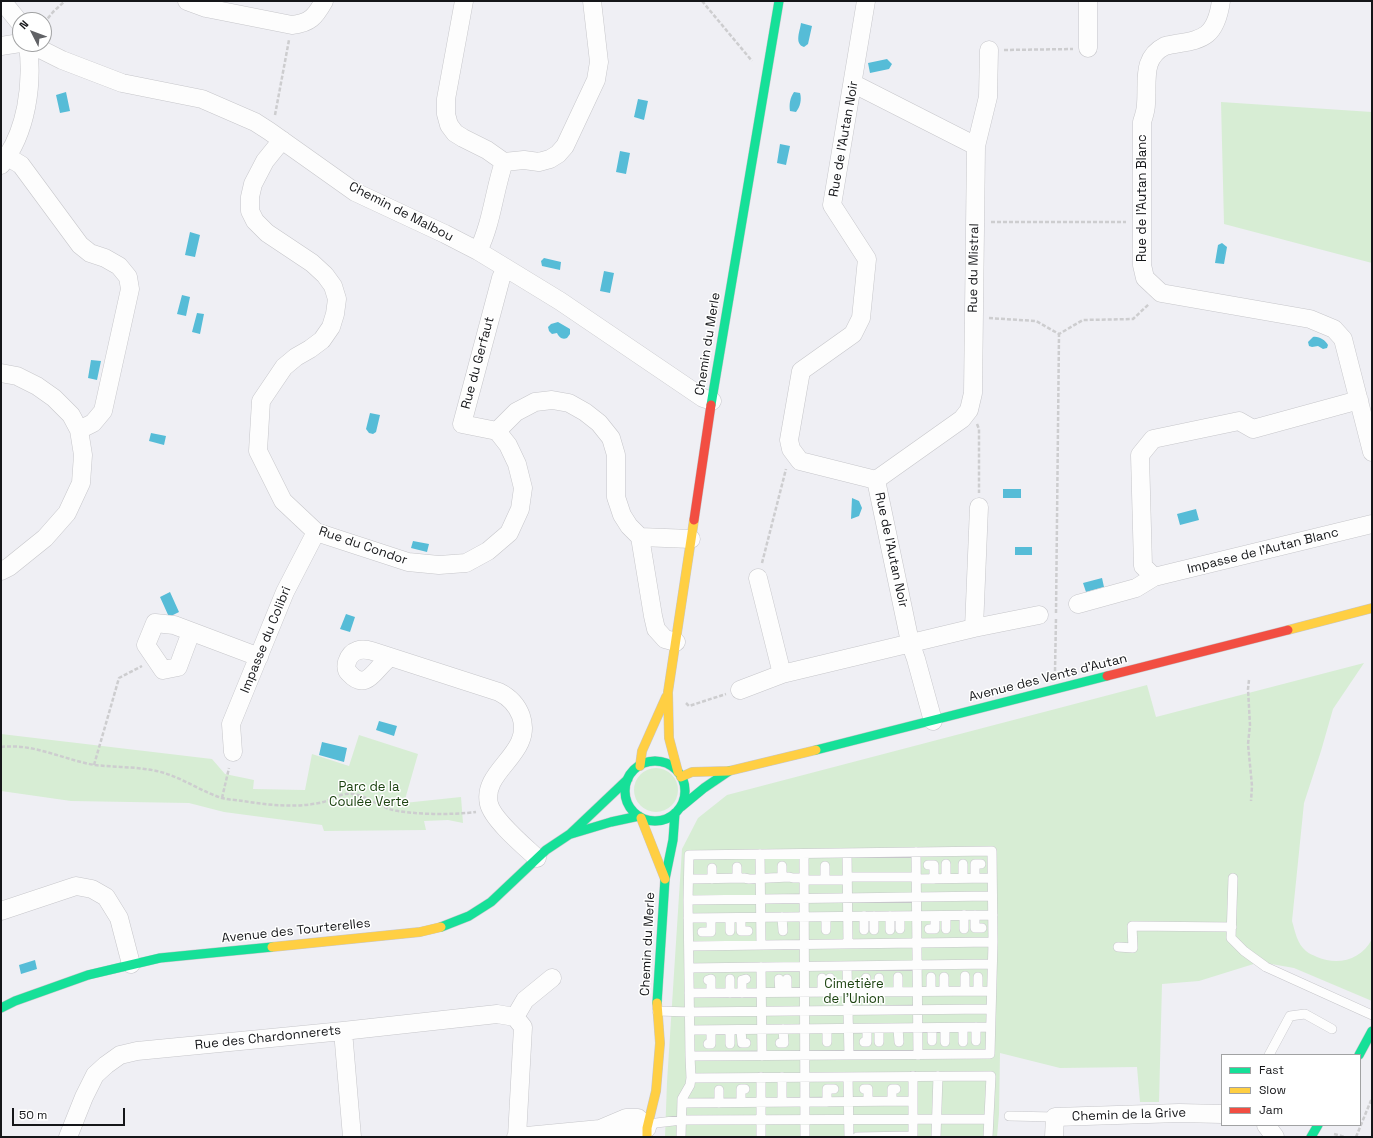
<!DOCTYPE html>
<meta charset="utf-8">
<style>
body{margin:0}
#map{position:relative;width:1373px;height:1138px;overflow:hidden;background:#efeff4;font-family:"Space Grotesk",sans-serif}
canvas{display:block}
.frame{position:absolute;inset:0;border:2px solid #151619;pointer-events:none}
.legend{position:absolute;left:1221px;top:1054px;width:140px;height:72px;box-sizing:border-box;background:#fff;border:1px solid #a1a2a3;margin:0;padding:5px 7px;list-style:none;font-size:12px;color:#151619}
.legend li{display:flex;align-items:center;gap:8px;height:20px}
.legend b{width:20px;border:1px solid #a1a2a3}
.north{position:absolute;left:12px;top:12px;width:40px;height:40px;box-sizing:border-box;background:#fff;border:1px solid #a1a2a3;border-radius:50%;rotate:312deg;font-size:11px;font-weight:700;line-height:16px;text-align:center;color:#151619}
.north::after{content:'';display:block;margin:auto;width:14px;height:18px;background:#616266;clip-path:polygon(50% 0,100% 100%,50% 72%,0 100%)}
.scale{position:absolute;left:12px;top:1108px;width:113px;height:18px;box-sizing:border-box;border:2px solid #151619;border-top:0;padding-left:5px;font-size:12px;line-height:14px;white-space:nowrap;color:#151619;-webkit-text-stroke:3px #fff;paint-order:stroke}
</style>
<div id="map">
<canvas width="1373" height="1138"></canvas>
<div class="frame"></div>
<ul class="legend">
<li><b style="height:5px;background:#16e098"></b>Fast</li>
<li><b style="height:5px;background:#ffcf43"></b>Slow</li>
<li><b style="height:5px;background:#f24e42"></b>Jam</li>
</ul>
<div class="north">N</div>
<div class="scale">50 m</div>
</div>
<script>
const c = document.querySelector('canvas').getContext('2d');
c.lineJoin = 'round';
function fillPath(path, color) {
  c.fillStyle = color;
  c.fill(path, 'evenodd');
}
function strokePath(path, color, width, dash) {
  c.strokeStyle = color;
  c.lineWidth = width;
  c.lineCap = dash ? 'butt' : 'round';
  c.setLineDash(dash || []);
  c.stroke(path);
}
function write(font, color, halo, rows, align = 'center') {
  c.font = font + ' "Space Grotesk",sans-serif';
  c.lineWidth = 3;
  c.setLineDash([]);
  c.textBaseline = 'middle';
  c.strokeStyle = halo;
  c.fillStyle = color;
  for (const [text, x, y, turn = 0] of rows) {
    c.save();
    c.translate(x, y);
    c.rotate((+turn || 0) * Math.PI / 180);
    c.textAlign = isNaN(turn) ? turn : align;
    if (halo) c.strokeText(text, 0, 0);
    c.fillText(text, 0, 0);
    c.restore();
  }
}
fillPath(new Path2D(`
 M 1221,102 L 1372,112 L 1372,263 L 1224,224 Z
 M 1364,663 L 1333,709 L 1321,751 L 1304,803 L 1292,921 C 1295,931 1297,944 1306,951 C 1309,954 1314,955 1317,957 C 1338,966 1361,960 1372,939 L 1372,1001 L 1294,968 L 1260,962 L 1199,981 L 1162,984 L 1159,1102 L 1140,1102 L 1137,1067 L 1060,1068 L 1000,1053 L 999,1114 L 997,1137 L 665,1137 L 667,1082 L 682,849 L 698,818 L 727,795 L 1147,685 L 1156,717 Z
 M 1,734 L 212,759 L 225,774 L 254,780 L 253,789 L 305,790 L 312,754 L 349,766 L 359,735 L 418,754 L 404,803 L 461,797 L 463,823 L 448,820 L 424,821 L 426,830 L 324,831 L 322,825 L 224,812 L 189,803 L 71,801 L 1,791 Z
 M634 790a22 22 0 1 1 44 0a22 22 0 1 1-44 0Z`), '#d7edd4');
fillPath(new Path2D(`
 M 801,23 L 812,26 L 808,44 L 804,47 C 794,44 800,31 801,23 Z
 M 887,59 L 892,64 L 889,69 L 870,73 L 868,63 Z
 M 66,92 L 70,111 L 60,113 L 56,95 Z
 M 794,92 L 800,93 C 802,100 800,107 796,112 L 790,111 C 789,104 790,98 794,92 Z
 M 638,99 L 648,101 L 644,120 L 634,117 Z
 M 780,144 L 790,146 L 786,165 L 777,163 Z
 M 620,151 L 630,153 L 626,174 L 616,172 Z
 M 190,232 L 200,235 L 195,257 L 185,255 Z
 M 1222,243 L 1227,247 L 1224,264 L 1215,263 L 1218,245 Z
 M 544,258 L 561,262 L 560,270 L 542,266 L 541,261 Z
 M 604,271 L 614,273 L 610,293 L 600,291 Z
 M 182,295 L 190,297 L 186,316 L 177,314 Z
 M 197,313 L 204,314 L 200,334 L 192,332 Z
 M 558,322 L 570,329 L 570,334 L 567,338 C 562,340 559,337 557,333 L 552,334 L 549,331 L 548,327 L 551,324 Z
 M 1313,337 C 1319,336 1325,340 1328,345 L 1327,348 L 1323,349 L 1318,346 L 1312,347 L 1309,346 L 1308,342 Z
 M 91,360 L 101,361 L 97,380 L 88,378 Z
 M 370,413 L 380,415 L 376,432 L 373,434 L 369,433 L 366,429 Z
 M 151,433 L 166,436 L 164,445 L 149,441 Z
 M 1003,489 L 1021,489 L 1021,498 L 1003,498 Z
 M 852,498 L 859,501 L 862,508 L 859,516 L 851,519 Z
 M 1196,509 L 1199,520 L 1180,525 L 1177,514 Z
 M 413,541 L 429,544 L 427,552 L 411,548 Z
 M 1015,547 L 1032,547 L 1032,555 L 1015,555 Z
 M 1102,578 L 1104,587 L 1086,592 L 1083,583 Z
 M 170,592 L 179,612 L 169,617 L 160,597 Z
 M 346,614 L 355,617 L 350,632 L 340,629 Z
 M 379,721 L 397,726 L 394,736 L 376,730 Z
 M 322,742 L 347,748 L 344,762 L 319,755 Z
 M 35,960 L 37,969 L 21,974 L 19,965 Z`), '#56bcd7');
const lane = new Path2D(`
 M 992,851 L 993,942 L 990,1054 L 690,1056 L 688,900 L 689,855 Z
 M 916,852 L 918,1055
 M 847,853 L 848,943
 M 760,854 L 761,945
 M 804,854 L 805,1137
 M 963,864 L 963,878
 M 928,865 L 934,865 L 934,879
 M 782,866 L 782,877
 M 825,866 L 825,880
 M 712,868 L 712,879
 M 847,877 L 913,877 L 916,879 L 992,878
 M 737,878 L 737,867
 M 946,878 L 946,864
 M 975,878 L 975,864 L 981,864
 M 1233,878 L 1231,938 L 1244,951 L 1266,967 L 1372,1015
 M 689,879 L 744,878 L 749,879 L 789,877 L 793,878 L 804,878
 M 804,880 L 847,880
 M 688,900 L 992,896
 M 975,915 L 975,928 L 982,928
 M 864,916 L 864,930
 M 874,916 L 874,930
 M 890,916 L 890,930
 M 946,916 L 946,929
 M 782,917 L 783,931
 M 688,918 L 993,915
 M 730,918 L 730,931
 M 741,918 L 741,931 L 748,931
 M 900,929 L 900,916
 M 929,929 L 935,929 L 935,916
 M 964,929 L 964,915
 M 826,930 L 826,917
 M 702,932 L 711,932 L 711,918
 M 689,946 L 993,942
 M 1118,947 L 1133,948 L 1132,926 L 1232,927
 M 847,966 L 849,1055
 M 761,967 L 762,1056
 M 689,968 L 992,964
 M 965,976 L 965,991
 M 898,977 L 898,991
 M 822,978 L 822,992
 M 830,978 L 830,992
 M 866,978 L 866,992
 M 879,978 L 879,992
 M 730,979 L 730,993
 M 779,979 L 780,992
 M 787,979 L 787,992
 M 708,980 L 711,979 L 711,993
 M 931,991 L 931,977
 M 944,991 L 944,977
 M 978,991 L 978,977
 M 689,993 L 991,991
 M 742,993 L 742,980 L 746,979
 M 657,1011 L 690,1012 L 990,1009
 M 898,1028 L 899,1042
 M 945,1028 L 945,1042
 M 827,1029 L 827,1042
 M 879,1029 L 879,1042
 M 690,1030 L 990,1027
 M 730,1030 L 730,1044
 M 741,1030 L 742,1043 L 746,1043
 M 932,1041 L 932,1028
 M 976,1041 L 976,1027
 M 864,1042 L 867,1042 L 867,1029
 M 963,1042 L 963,1028
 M 780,1043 L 784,1043 L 783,1029
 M 708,1044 L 711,1044 L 711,1030
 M 1269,1055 L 1290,1016 L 1305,1014 L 1332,1029
 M 690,1056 L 691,1078
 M 761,1077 L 761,1137
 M 782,1077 L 782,1102
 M 848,1077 L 849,1137
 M 864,1089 L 868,1089 L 868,1101
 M 892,1101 L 892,1089 L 896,1089
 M 741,1102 L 741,1089 L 745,1089
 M 827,1102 L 827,1089 L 834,1089
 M 682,1103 L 913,1101
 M 719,1103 L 719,1090
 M 1009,1116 L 1055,1117
 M 650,1126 L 656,1123 L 682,1120 L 989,1119
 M 681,1137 L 682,1099 L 690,1085 L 691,1078 L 991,1076 L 988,1137
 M 857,1137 L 913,1136
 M 913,1137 L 913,1076
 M 936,1137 L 938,1076`);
const street = new Path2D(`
 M 2,1 L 20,23
 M 187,1 L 206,8 L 292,25 C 310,23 315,17 324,1
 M 464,1 L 446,99 L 446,114 L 449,125 L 455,133 L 463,138 L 487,150 L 504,162 L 524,160 L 539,162 L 550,159 L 558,154 L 565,146 L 596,80 L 599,62 L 592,1
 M 866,1 L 832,205 L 867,259 L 861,318 L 853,334 L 801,371 L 789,440 L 791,449 L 800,461 L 876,480 L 910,642 L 916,659 L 933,721
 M 1221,1 C 1215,43 1198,39 1165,46 C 1141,58 1148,81 1146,104 C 1146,110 1144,116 1142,122 L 1142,265 L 1145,278 L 1161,293 L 1310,319 L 1334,329 L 1343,339 L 1372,452
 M 30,44 L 62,60 L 122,83 L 202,99 L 255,122 L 269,131 L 355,192 L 445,234 L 478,251 L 506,268 L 560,301 L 703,398 L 712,401
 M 1,46 L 20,43
 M 1088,48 L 1088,1
 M 854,84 L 976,146 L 973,393 L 969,410 L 962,419 L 876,480
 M 282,140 L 265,161 L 253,184 L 250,197 L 250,211 L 255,221 L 267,233 L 312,263 L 325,275 L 333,286 L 337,299 L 335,314 L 331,327 L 322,340 L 310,349 L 296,357 L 284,367 L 261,401 L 258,451 L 283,501 L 316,532 L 408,562 L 439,565 L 466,563 L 488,551 L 509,533 L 520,509 L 523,488 L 517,464 L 508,445 L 497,431 L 516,412 L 535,402 L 552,400 L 569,403 L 585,412 L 599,423 L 611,438 L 616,455 L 616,497 L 622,515 L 629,526 L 640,537 L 653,616 L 656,629 L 665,639 L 676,642
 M 976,146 L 988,97 L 989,50
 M 8,157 L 21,165 L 80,245 L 90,253 L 105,258 L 119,266 L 128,277 L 130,289 L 103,411 L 93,423 L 79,430
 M 1,165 C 27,132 33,84 28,44
 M 478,251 C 492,223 494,191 504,162
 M 1,373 L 17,376 L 37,386 L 54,398 L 71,415 L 79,430 L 83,455 L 81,483 L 67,513 L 45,538 L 9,567 L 1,571
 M 1359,400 L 1253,429 L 1239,421 L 1153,439 L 1140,455 L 1143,566 L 1154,577 L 1372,524
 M 497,431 L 462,424 L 501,278 L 506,268
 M 640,537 L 691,539
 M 758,578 L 782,674
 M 1078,604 L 1136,588 L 1154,577
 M 974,628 L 1039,615
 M 191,632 L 178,667 L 163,670 L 146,645 L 155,623 L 174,625 L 259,657
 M 391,657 C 376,665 368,694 349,673 C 346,670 346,666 347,662 C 351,649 362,648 372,651 L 499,692 C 509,697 517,705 521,716 C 534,754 481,770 489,804 C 493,820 524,846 537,858
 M 740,690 L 782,674 L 974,628 L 979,507
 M 233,752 L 231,724 L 285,592 L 316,532
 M 1,911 L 76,886 L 92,889 L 106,897 L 119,918 L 131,964
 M 515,1017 L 525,1000 L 552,978
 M 343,1031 L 352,1137
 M 1266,1125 L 1275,1137
 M 68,1137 L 84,1097 L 95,1075 L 106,1065 L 120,1055 L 137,1051 L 343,1031 L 497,1014 L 515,1017 L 523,1027 L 517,1137
 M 516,1137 L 600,1129 L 626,1118 L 638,1118 L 647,1128 L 637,1135 L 626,1135 L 600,1129
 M 1054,1137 L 1055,1117 L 1179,1113 L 1222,1114`);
const fast = new Path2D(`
 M 711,405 L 779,1
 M 816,750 L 1107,676
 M625 791a30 30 0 1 1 60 0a30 30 0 1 1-60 0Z
 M 681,807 L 704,788 L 729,771
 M 571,834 L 611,822 L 639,816
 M 441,927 L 469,916 L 491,902 L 546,850 L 570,834 L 628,779
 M 657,1003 L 665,879 L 673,840 L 675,813
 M 1,1008 L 15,1001 L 88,975 L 160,958 L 272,947
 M 1359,1055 L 1372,1031
 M 1311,1137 L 1318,1125`);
const slow = new Path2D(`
 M 1288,630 L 1372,608
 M 640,766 L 642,751 L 666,697
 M 678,772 L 669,738 L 668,692 L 694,520
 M 681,777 L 692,772 L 729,771 L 816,750
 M 641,818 L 665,879
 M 272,947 L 420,932 L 441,927
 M 647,1137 L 647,1128 L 656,1091 L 660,1043 L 657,1003`);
const jam = new Path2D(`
 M 694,520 L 711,405
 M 1107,676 L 1288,630`);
strokePath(lane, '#c6c6ca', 10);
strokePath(street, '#c6c6ca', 19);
strokePath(fast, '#c6c6ca', 10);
strokePath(slow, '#c6c6ca', 10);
strokePath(jam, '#c6c6ca', 10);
strokePath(new Path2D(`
 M 702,1 L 752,61
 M 44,23 L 53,12 L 65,1
 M 1004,50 L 1073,49
 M 275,115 L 289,40
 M 991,222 L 1126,222
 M 989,318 L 1036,321 L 1059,334 L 1083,320 L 1133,319 L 1149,304
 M 977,424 L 979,429 L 979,493
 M 762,563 L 786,469
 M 1056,613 L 1059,334
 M 1055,671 L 1056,618
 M 1249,680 L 1248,689 L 1250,725 L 1248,744 L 1252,786 L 1251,801
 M 686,703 L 689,706 L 726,694
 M 1,747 C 34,743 64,760 95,765 C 120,768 147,766 170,775 C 187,781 205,793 222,798 C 229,800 237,800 243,801 C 268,805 293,808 319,803 C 331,801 340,792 353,794 C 364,795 378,805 389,809 C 411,815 453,815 476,812
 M 94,765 L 119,678 L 142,666
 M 222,798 L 229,768
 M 1334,1134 L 1345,1137
 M 1356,1137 L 1372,1098`), '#cdcdcf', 2.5, [4, 2]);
strokePath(lane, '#fdfdfd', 9);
strokePath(street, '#fdfdfd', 18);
strokePath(fast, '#16e098', 9);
strokePath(slow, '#ffcf43', 9);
strokePath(jam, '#f24e42', 9);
write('13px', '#151619', '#fff', [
 ["Rue de l'Autan Noir",844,139,-80],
 ["Rue de l'Autan Blanc",1142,198,-90],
 ["Chemin de Malbou",401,212,27],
 ["Rue du Mistral",974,268,-89],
 ["Chemin du Merle",708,344,-81],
 ["Rue du Gerfaut",478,363,-75],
 ["Rue du Condor",363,546,19],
 ["Rue de l'Autan Noir",891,550,78],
 ["Impasse de l'Autan Blanc",1263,551,-14],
 ["Impasse du Colibri",266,640,-68],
 ["Avenue des Vents d'Autan",1048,678,-14],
 ["Avenue des Tourterelles",296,931,-6],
 ["Chemin du Merle",648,944,-87],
 ["Rue des Chardonnerets",268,1038,-6],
 ["Chemin de la Grive",1129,1115,-2]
]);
write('13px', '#1b420f', '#fff', [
 ["Parc de la",369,787],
 ["Coulée Verte",369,802],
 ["Cimetière",854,984],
 ["de l'Union",854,999]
]);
</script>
